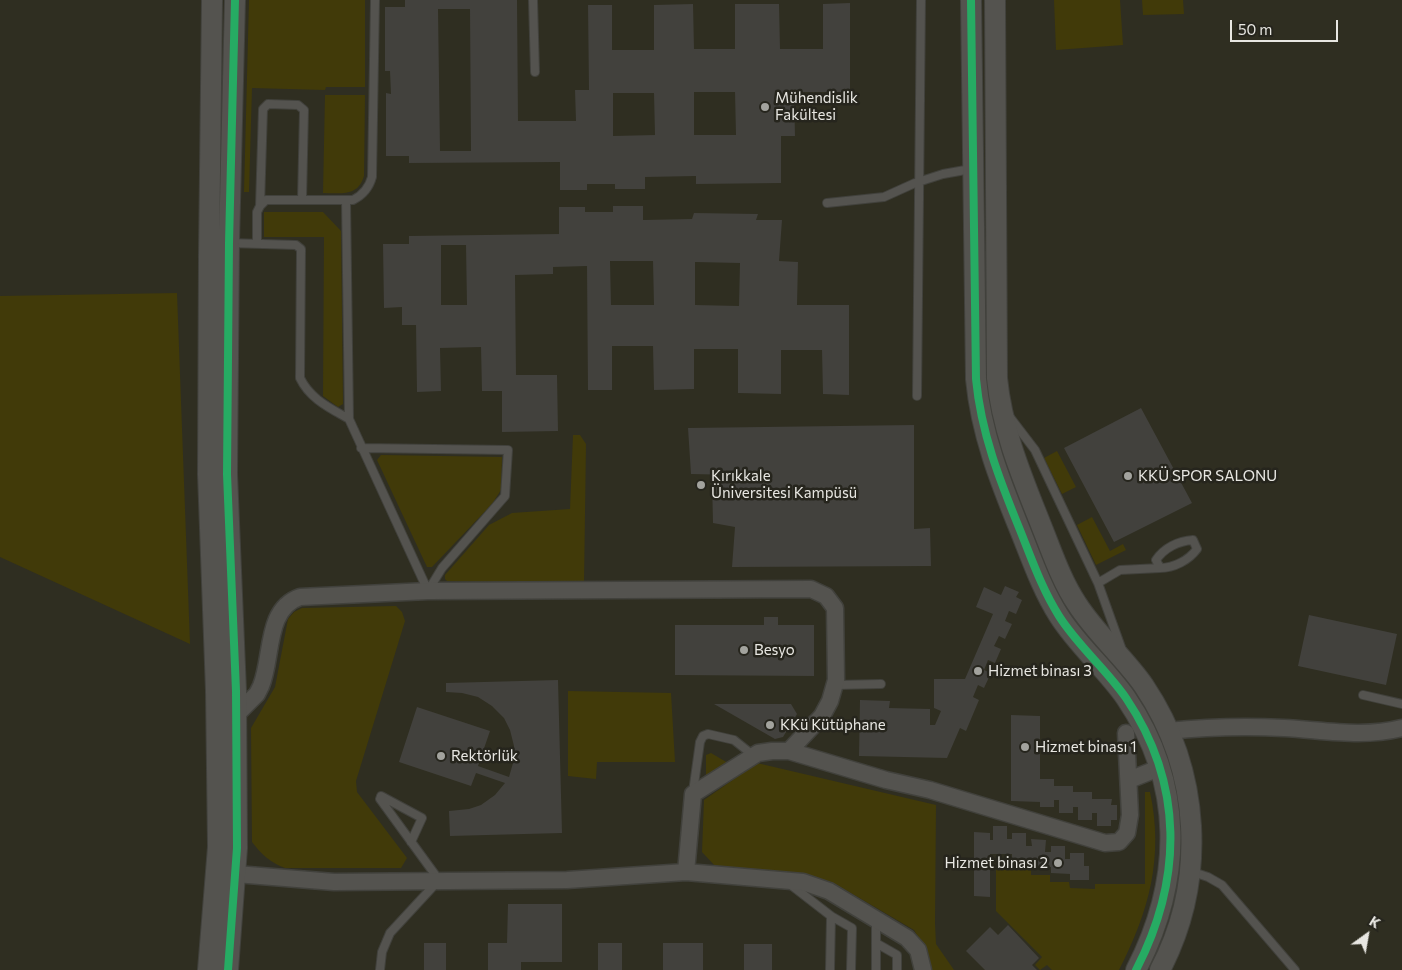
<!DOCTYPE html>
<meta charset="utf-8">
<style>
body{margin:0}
#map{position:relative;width:1402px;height:970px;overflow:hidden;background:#24241f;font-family:Commissioner,sans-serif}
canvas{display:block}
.north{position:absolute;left:1342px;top:910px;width:50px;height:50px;-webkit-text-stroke:4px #26251d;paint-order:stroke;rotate:32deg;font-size:14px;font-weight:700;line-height:20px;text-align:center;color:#e8e7e2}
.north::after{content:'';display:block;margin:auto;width:18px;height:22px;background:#e8e7e2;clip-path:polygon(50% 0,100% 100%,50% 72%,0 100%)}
.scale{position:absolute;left:1230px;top:20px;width:108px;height:22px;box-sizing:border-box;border:2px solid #e8e7e2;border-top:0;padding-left:6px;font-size:15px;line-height:18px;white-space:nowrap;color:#e8e7e2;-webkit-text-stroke:4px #26251d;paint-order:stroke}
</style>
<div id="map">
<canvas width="1402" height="970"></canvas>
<div class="north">K</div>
<div class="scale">50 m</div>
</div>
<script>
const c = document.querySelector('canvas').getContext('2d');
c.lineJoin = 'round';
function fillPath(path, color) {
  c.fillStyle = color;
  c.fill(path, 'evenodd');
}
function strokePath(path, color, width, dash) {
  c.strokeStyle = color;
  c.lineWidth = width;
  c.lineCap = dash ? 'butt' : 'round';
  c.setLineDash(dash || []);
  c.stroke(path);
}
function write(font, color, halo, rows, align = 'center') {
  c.font = font + ' Commissioner,sans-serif';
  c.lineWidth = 5;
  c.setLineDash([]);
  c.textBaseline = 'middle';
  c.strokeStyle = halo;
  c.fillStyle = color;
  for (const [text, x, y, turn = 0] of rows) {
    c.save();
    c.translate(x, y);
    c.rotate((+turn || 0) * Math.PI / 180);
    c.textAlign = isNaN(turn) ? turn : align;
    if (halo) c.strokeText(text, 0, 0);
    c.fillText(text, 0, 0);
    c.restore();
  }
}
fillPath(new Path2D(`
 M 0,0 L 1402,0 L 1402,970 L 0,970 Z`), '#2f2e21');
fillPath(new Path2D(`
 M 249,0 L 365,0 L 365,87 L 326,87 L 325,90 L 252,88 L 249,192 L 244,192 Z
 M 1054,0 L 1120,0 L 1123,45 L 1056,50 Z
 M 1142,0 L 1183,0 L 1184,14 L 1143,15 Z
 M 325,95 L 365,95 L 364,176 C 358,197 341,193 323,193 Z
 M 264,212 L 323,212 L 341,231 L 343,404 L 338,407 L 323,396 L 324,237 L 264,237 Z
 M 177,293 L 190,644 L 0,557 L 0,296 Z
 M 573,435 L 580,435 L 586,444 L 584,583 L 447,581 L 445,579 L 445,575 L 489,525 L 512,513 L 570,509 Z
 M 1057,451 L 1076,487 L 1062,494 L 1044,458 Z
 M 381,455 L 502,457 L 501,490 L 492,504 L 432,567 L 427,567 L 377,460 Z
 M 1092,517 L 1110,551 L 1123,544 L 1126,550 L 1096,565 L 1077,525 Z
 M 396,606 L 402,612 L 405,621 L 356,781 L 357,792 L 407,858 L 401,868 L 285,868 C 271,863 261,854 252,842 L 251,728 L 275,687 L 288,619 L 294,612 L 302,608 Z
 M 568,691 L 671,693 L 675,762 L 597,762 L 596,779 L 568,776 Z
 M 711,753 L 728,763 L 706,785 L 706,755 Z
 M 757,763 L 936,805 L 935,923 L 936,944 L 954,970 L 932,970 L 928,955 L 914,930 L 832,882 L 787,874 L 716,867 L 702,852 L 704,800 Z
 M 1145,792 L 1150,792 C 1164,857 1149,912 1119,970 L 1052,970 L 1047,965 L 1040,970 L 1035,965 L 1042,957 L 996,911 L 996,862 L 1012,862 L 1012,868 L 1031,869 L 1031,875 L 1050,875 L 1050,882 L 1069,882 L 1070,888 L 1095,889 L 1095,884 L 1145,884 Z`), '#413a09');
fillPath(new Path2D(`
 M 405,0 L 517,0 L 518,121 L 576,121 L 575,90 L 589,90 L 588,5 L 612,5 L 612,50 L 654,50 L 654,5 L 693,4 L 694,49 L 735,49 L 735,4 L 779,4 L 780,49 L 823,49 L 823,4 L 850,3 L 850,92 L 794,92 L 795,136 L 781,136 L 781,183 L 696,184 L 696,176 L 645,177 L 645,189 L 615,189 L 615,184 L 587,184 L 587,190 L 560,190 L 560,162 L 409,163 L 409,156 L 386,156 L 386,93 L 391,94 L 390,71 L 385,71 L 385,7 L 405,7 ZM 438,9 L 470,9 L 471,151 L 440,151 ZM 694,92 L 735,92 L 736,135 L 694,135 ZM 613,93 L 654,93 L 655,135 L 613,136 Z
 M 613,206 L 643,206 L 643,220 L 692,219 L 694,213 L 758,214 L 756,220 L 782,220 L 779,261 L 798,262 L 797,305 L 849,305 L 849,395 L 823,394 L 822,350 L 781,350 L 781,394 L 738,393 L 738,349 L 694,349 L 694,389 L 654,390 L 653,346 L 612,346 L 612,390 L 588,390 L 587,266 L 553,267 L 553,274 L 515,275 L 516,375 L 557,375 L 558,431 L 502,432 L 502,391 L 482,391 L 481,347 L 440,348 L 441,391 L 417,392 L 416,325 L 402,325 L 402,307 L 384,308 L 383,244 L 409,244 L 409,236 L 559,234 L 559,207 L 585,207 L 585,212 L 613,212 ZM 441,245 L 466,245 L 467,305 L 441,305 ZM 610,261 L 653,261 L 654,305 L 611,305 ZM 695,262 L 740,263 L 739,306 L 695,305 Z
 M 1141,408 L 1192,503 L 1114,542 L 1064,448 Z
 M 914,425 L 914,529 L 930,528 L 931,566 L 732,567 L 735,527 L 713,523 L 712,481 L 734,484 L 736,475 L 691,474 L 688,428 Z
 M 1005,586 L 1019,592 L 1016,597 L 1022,600 L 1016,614 L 1009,611 L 1005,621 L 1012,624 L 1005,639 L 999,636 L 994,646 L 1001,649 L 995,663 L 988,660 L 984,670 L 991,673 L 984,688 L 978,685 L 973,697 L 979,700 L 966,731 L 960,728 L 947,758 L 859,756 L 860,700 L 890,701 L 889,708 L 930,709 L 930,725 L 935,725 L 941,711 L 934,708 L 934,679 L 965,679 L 993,614 L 976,607 L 984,587 L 1001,595 Z
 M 1309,615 L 1397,634 L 1386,685 L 1298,666 Z
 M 764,617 L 778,617 L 778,625 L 814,625 L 814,676 L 675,675 L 675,625 L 764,625 Z
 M 558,680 L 562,833 L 450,836 L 449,811 L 469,809 L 481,805 L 495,795 L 505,783 L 476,773 L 471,786 L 399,762 L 417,707 L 490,731 L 478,766 L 509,777 L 513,763 L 514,746 L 510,730 L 504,718 L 492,706 L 478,697 L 462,693 L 446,692 L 446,683 Z
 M 714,704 L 791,704 L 797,714 L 783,737 L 775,739 Z
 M 1011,715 L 1040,716 L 1040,779 L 1054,779 L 1054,786 L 1073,786 L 1073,792 L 1092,792 L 1092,799 L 1112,799 L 1111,805 L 1117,805 L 1117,820 L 1111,820 L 1111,826 L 1097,826 L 1097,813 L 1092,813 L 1092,820 L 1078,820 L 1078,807 L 1073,807 L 1073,813 L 1059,813 L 1059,800 L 1054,800 L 1054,807 L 1040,807 L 1040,802 L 1011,801 Z
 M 993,826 L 1007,826 L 1007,839 L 1012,839 L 1012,833 L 1026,833 L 1026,846 L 1032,846 L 1031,839 L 1046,840 L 1045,852 L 1051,852 L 1051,846 L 1065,846 L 1065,859 L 1070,859 L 1070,853 L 1084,853 L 1084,866 L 1089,866 L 1089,880 L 1070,880 L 1070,874 L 1051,873 L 1051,867 L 1031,867 L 1031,860 L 1012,860 L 1012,854 L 990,854 L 990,897 L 974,896 L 974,832 L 990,833 L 990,840 L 993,840 Z
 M 508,904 L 562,904 L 562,962 L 521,962 L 521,970 L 488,970 L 488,943 L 507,943 Z
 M 1008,925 L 1039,958 L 1032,965 L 1037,970 L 985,970 L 966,951 L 990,927 L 998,935 Z
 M 424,943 L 446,943 L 446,970 L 424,970 Z
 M 598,943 L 622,943 L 622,970 L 598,970 Z
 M 663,943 L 703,943 L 703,970 L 663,970 Z
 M 744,944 L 772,944 L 772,970 L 744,970 Z`), '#42413d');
const service = new Path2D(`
 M 533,0 L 535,72
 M 346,200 L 349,419 L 428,591
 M 827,203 L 884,197 L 915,183 L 943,174 L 971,169
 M 260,206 L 266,200 L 353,200 C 363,195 369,188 372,177 L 375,0
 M 229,243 L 296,245 L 301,249 L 300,378 C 310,399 330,408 349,419
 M 257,243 L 257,212 L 260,206 L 263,109 L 268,104 L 298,105 L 304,110 L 302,200
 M 917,396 L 921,0
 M 1009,416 L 1035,450 L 1098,583 L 1122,650
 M 361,448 L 508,450 L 505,496 L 442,568 L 428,591
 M 1098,583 L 1120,570 L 1160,568 L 1156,560 C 1164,548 1178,541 1193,540 L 1197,549 C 1189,560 1174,568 1160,568
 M 835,685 L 881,684
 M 1363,695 L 1402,704
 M 693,792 L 700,742 L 703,736 L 708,734 L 734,740 L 754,756
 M 1190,871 L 1208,877 L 1222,885 L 1295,970
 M 791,885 L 831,916 L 852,928 L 851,970
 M 876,920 L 876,970
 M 876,943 L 897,955 L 897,970
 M 380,970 L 382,952 L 390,933 L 439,880 L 380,799 L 381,796 L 422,818 L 411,842
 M 830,970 L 831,916`);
const minor = new Path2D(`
 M 236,715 L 257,694 L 261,686 C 273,657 265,609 300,597 L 428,591 L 811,589 L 826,596 L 835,608 L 836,680 L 830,701 L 822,716 L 789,751
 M 1168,731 C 1207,727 1245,726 1284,728 C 1323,730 1363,738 1402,728
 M 1129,780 L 1159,768
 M 686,872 L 693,794 L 758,753 L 772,751 L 789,751 L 886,780 L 930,790 L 1105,843 L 1119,842 L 1127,833 L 1130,815 L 1126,733
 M 236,874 L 334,882 L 567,880 L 686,872 L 803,882 L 829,891 L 907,938 L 918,950 L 923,970`);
const tertiary = new Path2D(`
 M 971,0 L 976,379 C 981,433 1000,481 1020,530 C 1032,560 1042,589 1059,616 C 1078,646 1106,669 1126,698 C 1184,784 1183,879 1136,970
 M 995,0 L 997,378 C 1002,430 1022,477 1041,525 C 1052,552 1061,580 1077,604 C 1096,634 1124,657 1144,686 C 1201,771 1207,880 1160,970
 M 208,970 L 218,847 L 216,691 L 208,474 L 209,257 L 212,0
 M 228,970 L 237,848 L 236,691 L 227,474 L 229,243 L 235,0`);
strokePath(service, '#41413c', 10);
strokePath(minor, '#41413c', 19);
strokePath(tertiary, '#41413c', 22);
strokePath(service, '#54534f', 8);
strokePath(minor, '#54534f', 16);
strokePath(tertiary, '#54534f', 20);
strokePath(new Path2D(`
 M 971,0 L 976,379 C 981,433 1000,481 1020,530 C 1032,560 1042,589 1059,616 C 1078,646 1106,669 1126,698 C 1184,784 1183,879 1136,970
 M 228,970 L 237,848 L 236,691 L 227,474 L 229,243 L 235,0`), '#26ab63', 8);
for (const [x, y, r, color] of [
 [765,107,5,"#a3a39e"],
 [1128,476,5,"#a3a39e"],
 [701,485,5,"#a3a39e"],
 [744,650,5,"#a3a39e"],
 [978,671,5,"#a3a39e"],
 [770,725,5,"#a3a39e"],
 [1025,747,5,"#a3a39e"],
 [441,756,5,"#a3a39e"],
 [1058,863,5,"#a3a39e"]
]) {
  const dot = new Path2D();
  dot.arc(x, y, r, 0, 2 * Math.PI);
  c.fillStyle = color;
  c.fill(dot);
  strokePath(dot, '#26251d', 2);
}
write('15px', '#e8e7e2', '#26251d', [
 ["Mühendislik",775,98],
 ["Fakültesi",775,115],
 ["Kırıkkale",711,476],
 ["Üniversitesi Kampüsü",711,493],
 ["KKÜ SPOR SALONU",1138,476],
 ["Besyo",754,650],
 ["Hizmet binası 3",988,671],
 ["KKü Kütüphane",780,725],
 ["Hizmet binası 1",1035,747],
 ["Rektörlük",451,756],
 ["Hizmet binası 2",1048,863,"right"]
], 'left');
</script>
